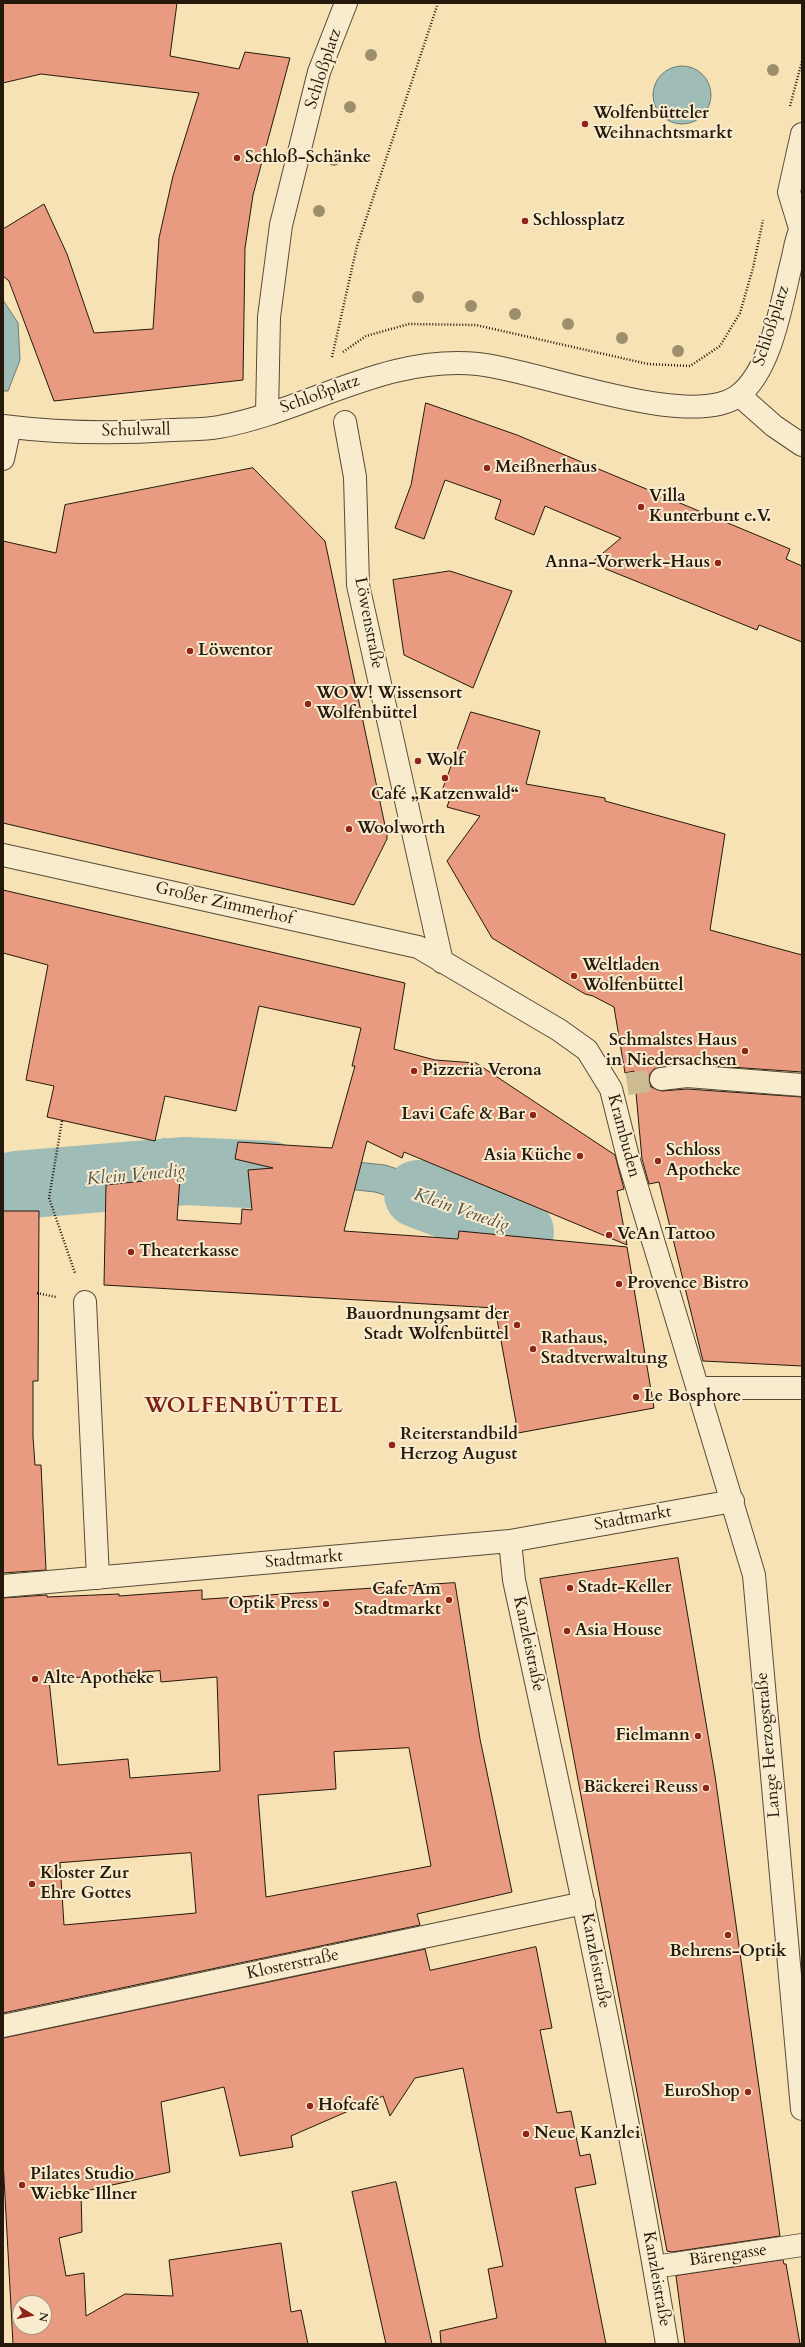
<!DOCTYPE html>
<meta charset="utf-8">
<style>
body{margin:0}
#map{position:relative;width:805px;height:2347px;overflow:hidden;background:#f6e2b4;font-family:Cardo,serif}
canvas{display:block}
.frame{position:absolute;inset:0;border:4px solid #24190c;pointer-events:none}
.north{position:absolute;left:12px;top:2295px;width:40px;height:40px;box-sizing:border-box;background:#f9ecce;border:1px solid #a49880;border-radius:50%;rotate:100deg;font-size:11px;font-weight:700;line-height:16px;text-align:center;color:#24190c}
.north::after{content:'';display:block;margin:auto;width:14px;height:18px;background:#8f2418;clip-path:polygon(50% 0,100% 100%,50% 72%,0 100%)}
</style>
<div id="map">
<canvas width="805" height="2347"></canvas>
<div class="frame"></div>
<div class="north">N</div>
</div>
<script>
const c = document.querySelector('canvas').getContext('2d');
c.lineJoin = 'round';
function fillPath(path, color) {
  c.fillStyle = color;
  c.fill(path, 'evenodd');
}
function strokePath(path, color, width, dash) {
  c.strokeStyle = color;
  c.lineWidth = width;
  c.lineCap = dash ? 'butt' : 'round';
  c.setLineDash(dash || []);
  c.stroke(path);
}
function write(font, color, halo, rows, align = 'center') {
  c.font = font + ' Cardo,serif';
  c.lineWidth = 4;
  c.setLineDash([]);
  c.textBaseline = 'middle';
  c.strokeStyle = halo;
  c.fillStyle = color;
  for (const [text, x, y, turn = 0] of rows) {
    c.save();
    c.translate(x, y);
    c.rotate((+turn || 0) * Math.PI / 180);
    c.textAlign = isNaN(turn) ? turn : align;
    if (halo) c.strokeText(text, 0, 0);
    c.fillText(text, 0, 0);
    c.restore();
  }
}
const water = new Path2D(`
 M653 95a29 29 0 1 1 58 0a29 29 0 1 1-58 0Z
 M 3,300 L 18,323 L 20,360 L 8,391 L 3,391 Z
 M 164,1139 L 239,1150 L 385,1165 L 535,1213 L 543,1234 L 419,1206 L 375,1192 L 168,1170 L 58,1195 L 3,1200 L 3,1173 Z`);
fillPath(water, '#a0bcb7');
strokePath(water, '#6e7b73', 1);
strokePath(new Path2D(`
 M 3,1188 L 17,1185 L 185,1171 L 270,1175
 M 418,1194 L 520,1232`), '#a0bcb7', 68);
const building = new Path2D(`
 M 3,3 L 177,3 L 170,56 L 239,69 L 245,52 L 290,58 L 253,195 L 245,248 L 243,380 L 54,401 L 9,281 L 3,276 L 3,229 L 44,204 L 67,254 L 94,333 L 153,329 L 159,238 L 173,176 L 199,93 L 41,74 L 3,83 Z
 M 426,403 L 517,435 L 790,549 L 786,559 L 802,566 L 802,642 L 759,625 L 757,630 L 591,563 L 621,538 L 545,506 L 534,535 L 495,519 L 501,500 L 445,480 L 424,539 L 395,528 L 411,485 Z
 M 253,468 L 325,541 L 387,835 L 387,839 L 354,905 L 3,823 L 3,541 L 56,553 L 65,505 Z
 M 450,571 L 512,591 L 473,688 L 404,655 L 393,580 Z
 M 471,712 L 540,731 L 526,784 L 605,798 L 605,801 L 725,834 L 710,930 L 802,955 L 802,1072 L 686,1064 L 654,1069 L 650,1074 L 649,1080 L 651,1087 L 662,1091 L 687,1089 L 802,1097 L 802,1366 L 703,1361 L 659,1182 L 649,1184 L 642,1159 L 634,1071 L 625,1073 L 614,1007 L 593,996 L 585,994 L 492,938 L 447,861 L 480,816 L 447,807 L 451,795 L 442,792 Z
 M 3,890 L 405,983 L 394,1049 L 435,1060 L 476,1063 L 615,1155 L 624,1189 L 617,1191 L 627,1245 L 404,1152 L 402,1158 L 367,1141 L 344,1231 L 458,1239 L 459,1231 L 627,1247 L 654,1408 L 518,1433 L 495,1308 L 104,1285 L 106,1185 L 180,1177 L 177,1220 L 241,1224 L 242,1209 L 252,1210 L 248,1170 L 273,1168 L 235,1159 L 238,1142 L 332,1148 L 355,1066 L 352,1066 L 361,1028 L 259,1006 L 236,1111 L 165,1096 L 155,1141 L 47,1117 L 54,1086 L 26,1080 L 48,965 L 3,953 Z
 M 3,1211 L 39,1211 L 38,1381 L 33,1381 L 33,1437 L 35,1465 L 41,1465 L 46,1570 L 3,1573 Z
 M 678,1558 L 715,1776 L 780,2236 L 672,2252 L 667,2251 L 540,1579 Z
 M 455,1583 L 480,1739 L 512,1892 L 417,1914 L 420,1925 L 3,2013 L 3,1598 L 47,1595 L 47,1597 L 119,1594 L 119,1596 L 202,1590 L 202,1599 ZM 160,1671 L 161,1682 L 217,1677 L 220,1771 L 130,1778 L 128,1759 L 58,1765 L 49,1680 ZM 409,1748 L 431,1866 L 266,1897 L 258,1795 L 336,1789 L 334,1752 ZM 191,1853 L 196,1913 L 64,1925 L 60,1863 Z
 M 536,1947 L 552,2028 L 540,2030 L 557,2113 L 571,2111 L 580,2156 L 590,2154 L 596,2184 L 575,2188 L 606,2344 L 441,2344 L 440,2331 L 497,2318 L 488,2269 L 503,2266 L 463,2068 L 415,2078 L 390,2116 L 383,2096 L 291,2136 L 293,2147 L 240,2156 L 224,2087 L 161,2102 L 170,2172 L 81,2192 L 82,2232 L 59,2238 L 66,2276 L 84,2273 L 86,2316 L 125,2294 L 173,2296 L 169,2260 L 281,2243 L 291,2312 L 301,2310 L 308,2344 L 13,2344 L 3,2160 L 3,2038 L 425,1949 L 430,1970 ZM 20,2303 L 44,2303 L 44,2327 L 20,2327 Z
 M 396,2182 L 432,2344 L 386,2344 L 352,2192 Z
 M 783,2260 L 784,2264 L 786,2264 L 800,2344 L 685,2344 L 676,2276 Z`);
fillPath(building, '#e89b80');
strokePath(building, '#24190c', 1);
strokePath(new Path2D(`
 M 627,1084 L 661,1079`), '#ccba92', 22, [22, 11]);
const minor = new Path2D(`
 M 800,228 L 789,192 L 802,134
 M 739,395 L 774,426 L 802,445
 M 267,414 L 269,317 L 281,225 L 319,72 L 346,3
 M 345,422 L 355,477 L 358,585 L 442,962
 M 3,426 C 59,433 116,434 172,430 C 187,429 204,430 219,427 C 307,411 384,355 478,364 C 538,370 692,432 739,395 C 773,368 782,298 793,257 C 795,247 797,235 802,226
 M 3,459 L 10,427
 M 3,855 L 418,947 L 559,1030 L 587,1050 L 611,1089 L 629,1161 L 754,1575 L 802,2109
 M 661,1079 L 687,1076 L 802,1085
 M 85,1302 L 98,1578
 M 698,1388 L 802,1388
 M 510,1541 L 514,1580 C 569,1834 625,2088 667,2344
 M 3,1586 L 510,1541 L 733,1501
 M 3,2026 L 584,1903
 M 654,2267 L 802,2245`);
strokePath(minor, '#584b36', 24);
strokePath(new Path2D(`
 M 790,106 L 802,61
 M 343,352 L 366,336 L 409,324 L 476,325 L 648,364 L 690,366 L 720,346 L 740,313 L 753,268 L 763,220
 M 332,357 L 357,246 L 438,3
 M 62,1121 L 49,1198 L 75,1273
 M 37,1293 L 56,1297`), '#24190c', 2.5, [1, 2]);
strokePath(minor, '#f9ecce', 22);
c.fillStyle = '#9d8f6c';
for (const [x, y] of [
 [371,55],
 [773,70],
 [350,107],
 [334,160],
 [319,211],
 [418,297],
 [471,306],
 [515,314],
 [568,324],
 [622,338],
 [678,351]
]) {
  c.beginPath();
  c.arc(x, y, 6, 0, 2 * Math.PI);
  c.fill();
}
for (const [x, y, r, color] of [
 [585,124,4,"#8f2418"],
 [237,158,4,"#8f2418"],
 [525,221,4,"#8f2418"],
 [487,468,4,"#8f2418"],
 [641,507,4,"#8f2418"],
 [718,563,4,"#8f2418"],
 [190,651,4,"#8f2418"],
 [308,704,4,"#8f2418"],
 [418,761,4,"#8f2418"],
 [445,778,4,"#8f2418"],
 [349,829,4,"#8f2418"],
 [574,976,4,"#8f2418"],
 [745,1051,4,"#8f2418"],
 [414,1071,4,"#8f2418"],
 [533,1115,4,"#8f2418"],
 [580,1156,4,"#8f2418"],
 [658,1161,4,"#8f2418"],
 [609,1235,4,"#8f2418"],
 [131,1252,4,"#8f2418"],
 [619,1284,4,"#8f2418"],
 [517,1325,4,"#8f2418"],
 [533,1349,4,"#8f2418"],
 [636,1397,4,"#8f2418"],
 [392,1445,4,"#8f2418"],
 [570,1588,4,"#8f2418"],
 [449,1600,4,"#8f2418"],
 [326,1604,4,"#8f2418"],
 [567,1631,4,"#8f2418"],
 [35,1679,4,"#8f2418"],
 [698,1736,4,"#8f2418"],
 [706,1788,4,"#8f2418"],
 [32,1884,4,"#8f2418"],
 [728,1935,4,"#8f2418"],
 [748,2092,4,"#8f2418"],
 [310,2106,4,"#8f2418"],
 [526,2134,4,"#8f2418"],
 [22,2185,4,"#8f2418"]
]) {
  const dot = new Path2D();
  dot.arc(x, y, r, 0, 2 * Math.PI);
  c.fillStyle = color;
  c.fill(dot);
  strokePath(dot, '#f9ecce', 1.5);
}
write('17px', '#24190c', '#f9ecce', [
 ["Schloßplatz",324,69,-72],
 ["Schloßplatz",772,326,-72],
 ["Schloßplatz",320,395,-20],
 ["Schulwall",136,431,-1],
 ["Löwenstraße",368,623,79],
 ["Großer Zimmerhof",224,904,13],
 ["Krambuden",623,1136,75],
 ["Stadtmarkt",633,1519,-10],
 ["Stadtmarkt",304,1560,-5],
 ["Kanzleistraße",528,1644,78],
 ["Lange Herzogstraße",769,1745,-95],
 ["Kanzleistraße",595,1961,79],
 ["Klosterstraße",293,1965,-12],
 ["Bärengasse",728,2256,-8],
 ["Kanzleistraße",656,2279,80]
]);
write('bold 17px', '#24190c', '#f9ecce', [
 ["Wolfenbütteler",593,114],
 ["Weihnachtsmarkt",593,134],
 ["Schloß-Schänke",245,158],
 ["Schlossplatz",533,221],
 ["Meißnerhaus",495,468],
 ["Villa",649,497],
 ["Kunterbunt e.V.",649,517],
 ["Anna-Vorwerk-Haus",710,563,"right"],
 ["Löwentor",198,651],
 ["WOW! Wissensort",316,694],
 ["Wolfenbüttel",316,714],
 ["Wolf",426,761],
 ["Café „Katzenwald“",445,795,"center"],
 ["Woolworth",357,829],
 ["Weltladen",582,966],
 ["Wolfenbüttel",582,986],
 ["Schmalstes Haus",737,1041,"right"],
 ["in Niedersachsen",737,1061,"right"],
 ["Pizzeria Verona",422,1071],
 ["Lavi Cafe & Bar",525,1115,"right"],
 ["Schloss",666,1151],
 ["Apotheke",666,1171],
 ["Asia Küche",572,1156,"right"],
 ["VeAn Tattoo",617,1235],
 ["Theaterkasse",139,1252],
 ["Provence Bistro",627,1284],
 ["Bauordnungsamt der",509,1315,"right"],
 ["Stadt Wolfenbüttel",509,1335,"right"],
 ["Rathaus,",541,1339],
 ["Stadtverwaltung",541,1359],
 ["Le Bosphore",644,1397],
 ["Reiterstandbild",400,1435],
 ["Herzog August",400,1455],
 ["Stadt-Keller",578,1588],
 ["Cafe Am",441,1590,"right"],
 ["Stadtmarkt",441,1610,"right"],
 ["Optik Press",318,1604,"right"],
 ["Asia House",575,1631],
 ["Alte Apotheke",43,1679],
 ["Fielmann",690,1736,"right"],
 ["Bäckerei Reuss",698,1788,"right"],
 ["Kloster Zur",40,1874],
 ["Ehre Gottes",40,1894],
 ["Behrens-Optik",728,1952,"center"],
 ["EuroShop",740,2092,"right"],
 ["Hofcafé",318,2106],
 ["Neue Kanzlei",534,2134],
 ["Pilates Studio",30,2175],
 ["Wiebke Illner",30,2195]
], 'left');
write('italic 18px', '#4f5248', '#f9ecce', [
 ["Klein Venedig",136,1176,-5],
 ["Klein Venedig",461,1211,19]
]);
c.letterSpacing = '1px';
write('bold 21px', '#7a1f14', '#f9ecce', [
 ["WOLFENBÜTTEL",244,1407]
]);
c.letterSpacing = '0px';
</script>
